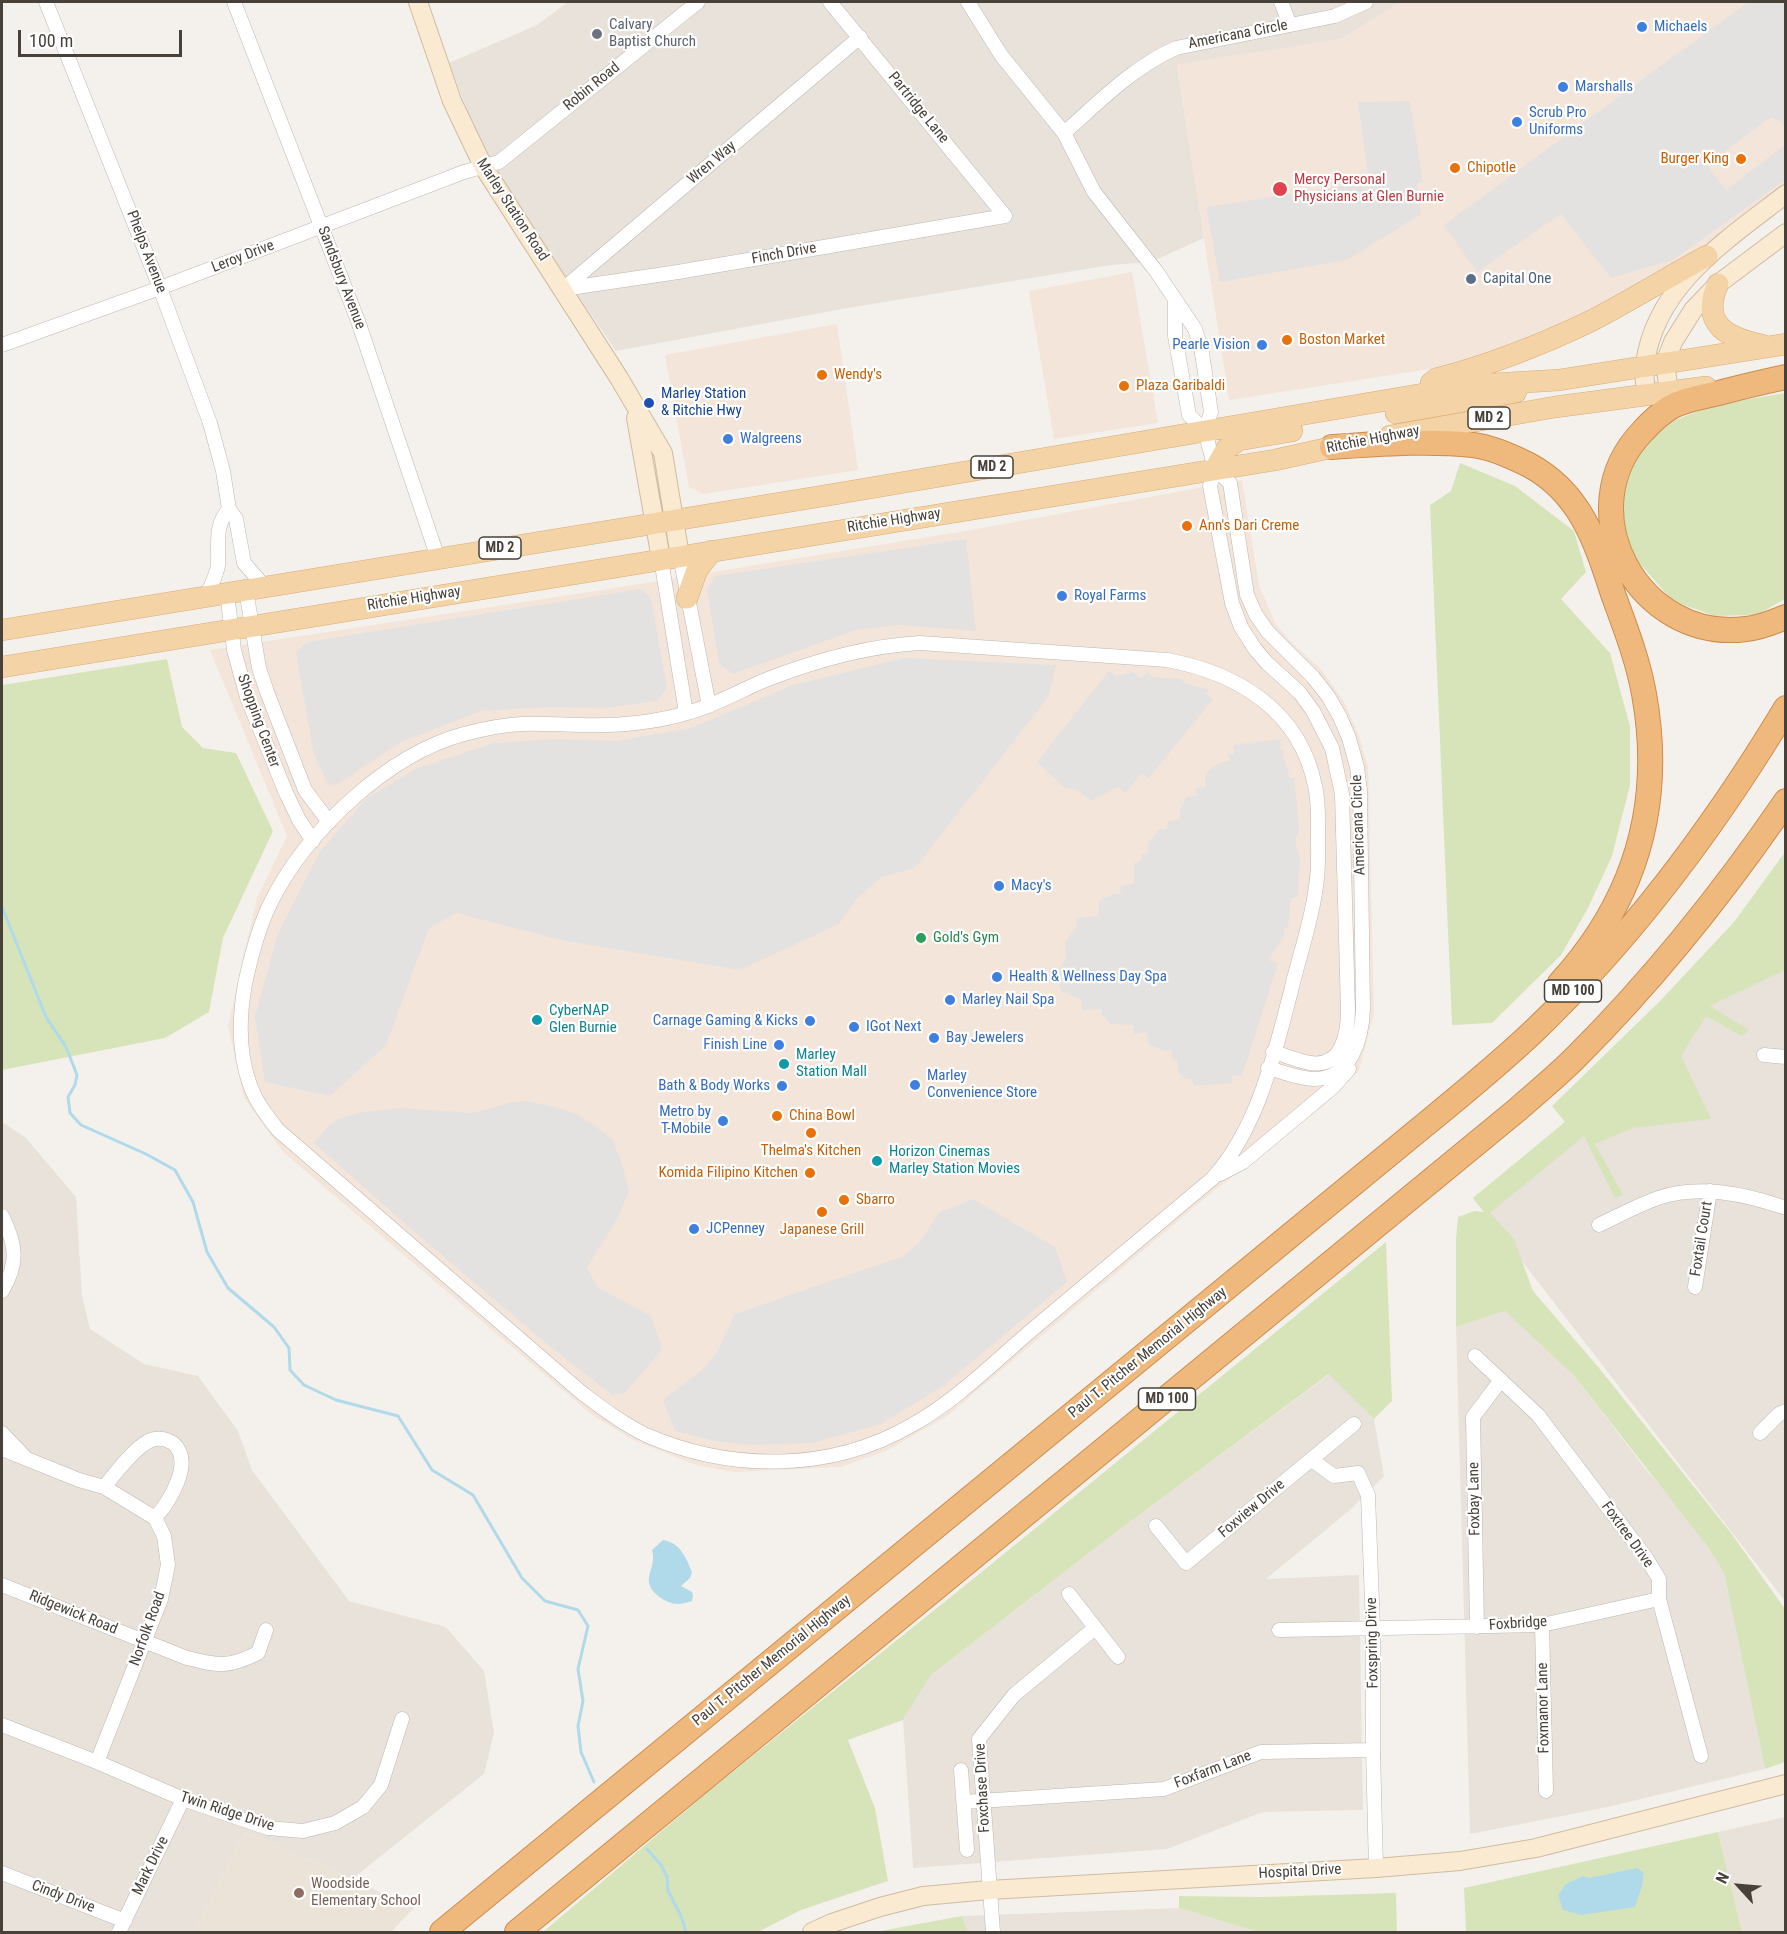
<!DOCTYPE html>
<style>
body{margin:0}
#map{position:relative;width:1787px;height:1934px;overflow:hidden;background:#f4f1ec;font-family:"Roboto Condensed",sans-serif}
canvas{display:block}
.frame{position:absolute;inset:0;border:3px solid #48413a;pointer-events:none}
.north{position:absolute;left:1709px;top:1856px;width:60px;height:60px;-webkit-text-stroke:4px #fff;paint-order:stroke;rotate:296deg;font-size:16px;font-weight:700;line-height:24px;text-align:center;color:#48413a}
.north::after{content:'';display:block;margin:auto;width:21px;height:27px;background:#48413a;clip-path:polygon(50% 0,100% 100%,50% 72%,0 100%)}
.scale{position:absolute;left:18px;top:30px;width:164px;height:27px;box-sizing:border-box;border:3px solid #48413a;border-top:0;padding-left:8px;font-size:18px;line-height:21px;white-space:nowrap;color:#48413a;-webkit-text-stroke:4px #fff;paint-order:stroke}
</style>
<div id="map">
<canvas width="1787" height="1934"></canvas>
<div class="frame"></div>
<div class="north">N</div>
<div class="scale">100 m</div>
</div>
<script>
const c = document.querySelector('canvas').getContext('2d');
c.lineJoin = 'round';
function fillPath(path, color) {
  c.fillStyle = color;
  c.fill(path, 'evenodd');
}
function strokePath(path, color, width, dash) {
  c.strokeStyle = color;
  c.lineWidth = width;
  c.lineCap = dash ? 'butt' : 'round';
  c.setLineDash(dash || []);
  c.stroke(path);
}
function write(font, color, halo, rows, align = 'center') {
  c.font = font + ' "Roboto Condensed",sans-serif';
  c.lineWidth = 4.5;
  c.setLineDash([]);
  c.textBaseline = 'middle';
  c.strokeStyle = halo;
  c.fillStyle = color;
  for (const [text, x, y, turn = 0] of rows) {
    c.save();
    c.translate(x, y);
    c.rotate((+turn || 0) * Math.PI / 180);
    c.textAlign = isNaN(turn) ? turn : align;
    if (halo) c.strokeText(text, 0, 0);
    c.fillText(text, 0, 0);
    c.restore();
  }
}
fillPath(new Path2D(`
 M 568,2 L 1401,2 L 1341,39 L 1177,65 L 1204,238 L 1151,262 L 1111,265 L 848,308 L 616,351 L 547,250 L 480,144 L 449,63 L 537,25 Z
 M 1785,926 L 1785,1601 L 1473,1198 L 1565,1122 Z
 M 2,1122 L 25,1137 L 76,1197 L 82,1296 L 90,1329 L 144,1364 L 198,1376 L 238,1431 L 252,1470 L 349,1601 L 446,1627 L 484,1671 L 494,1733 L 484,1774 L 352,1879 L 245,1832 L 195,1932 L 2,1932 Z
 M 1505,1311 L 1576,1378 L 1644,1467 L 1683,1513 L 1708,1547 L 1724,1573 L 1765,1769 L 1608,1807 L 1470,1834 L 1456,1327 Z
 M 1330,1374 L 1374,1419 L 1384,1476 L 1350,1510 L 1266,1579 L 1359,1575 L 1363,1810 L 1263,1812 L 1167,1849 L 913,1868 L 903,1720 L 931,1675 L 1111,1536 Z
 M 1785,1817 L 1785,1932 L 1742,1932 L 1718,1832 Z
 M 1179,1908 L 1258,1932 L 968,1932 L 962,1916 Z`), '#e8e2db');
fillPath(new Path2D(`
 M 1401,2 L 1785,2 L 1785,183 L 1727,230 L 1693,253 L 1598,306 L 1537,334 L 1456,365 L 1229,400 L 1177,64 L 1341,39 Z
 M 1132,272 L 1158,423 L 1054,439 L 1029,291 Z
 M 837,324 L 858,470 L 703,494 L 689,487 L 665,355 Z
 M 1242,480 L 1259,585 L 1275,623 L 1291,642 L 1321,669 L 1344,702 L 1358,733 L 1368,766 L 1374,1013 L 1359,1070 L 1329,1101 L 1252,1163 L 1217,1188 L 947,1416 L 890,1449 L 841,1467 L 734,1472 L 696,1465 L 633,1440 L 592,1415 L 283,1152 L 244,1098 L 228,1026 L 257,898 L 287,836 L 210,650 L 621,587 L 971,530 Z`), '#f3e5da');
fillPath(new Path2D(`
 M 245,1832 L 352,1879 L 414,1908 L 391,1932 L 195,1932 Z`), '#ece3d8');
fillPath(new Path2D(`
 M 1785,393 L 1785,599 L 1757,615 L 1715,616 L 1673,601 L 1632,555 L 1622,530 L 1623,494 L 1634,457 L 1660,426 L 1714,405 Z
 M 1460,463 L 1515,486 L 1574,531 L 1586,572 L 1561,599 L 1610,653 L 1630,726 L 1630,785 L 1612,856 L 1588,908 L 1561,955 L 1492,1023 L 1452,1025 L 1430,505 L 1451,491 Z
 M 167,659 L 182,727 L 203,748 L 236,753 L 273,831 L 223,938 L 209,1012 L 165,1038 L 2,1070 L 2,685 Z
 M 1785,852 L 1785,970 L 1710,1006 L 1749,1030 L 1742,1036 L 1706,1016 L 1681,1056 L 1711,1119 L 1633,1128 L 1595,1144 L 1623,1195 L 1615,1198 L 1584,1136 L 1490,1213 L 1514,1239 L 1533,1291 L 1599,1368 L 1731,1533 L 1785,1609 L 1785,1762 L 1765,1769 L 1724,1573 L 1708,1547 L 1576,1378 L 1505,1311 L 1456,1327 L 1456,1239 L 1458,1217 L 1474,1211 L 1484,1212 L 1473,1198 L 1565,1122 L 1552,1106 L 1660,1001 L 1734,922 Z
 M 1386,1242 L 1392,1401 L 1374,1419 L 1329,1374 L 1111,1536 L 931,1675 L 903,1720 L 848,1740 L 875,1808 L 888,1881 L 801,1910 L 758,1932 L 543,1932 L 710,1790 L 978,1575 Z
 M 1718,1832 L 1742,1932 L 1466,1932 L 1464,1888 Z
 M 1396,1893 L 1397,1932 L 1258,1932 L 1179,1908 L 1179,1896 L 1262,1897 Z
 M 962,1916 L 968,1932 L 875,1932 Z`), '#d7e4ba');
fillPath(new Path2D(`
 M 1748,2 L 1785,2 L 1785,127 L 1779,120 L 1771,117 L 1707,165 L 1726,190 L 1785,145 L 1785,180 L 1673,260 L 1611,278 L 1561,214 L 1477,272 L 1444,225 Z
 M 1410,101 L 1423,181 L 1417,184 L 1421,214 L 1347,260 L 1220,282 L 1206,207 L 1369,182 L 1358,102 Z
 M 966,539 L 976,631 L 899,625 L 856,630 L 733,674 L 719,663 L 707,589 L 716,576 Z
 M 641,589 L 651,598 L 667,688 L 657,701 L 606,708 L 549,707 L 481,711 L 401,742 L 338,784 L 329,786 L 314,755 L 296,653 L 307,642 Z
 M 904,658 L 1056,665 L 1048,697 L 915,868 L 882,877 L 857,898 L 839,924 L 740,970 L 566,941 L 456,913 L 429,928 L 386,1045 L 330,1096 L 265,1082 L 255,1017 L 278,933 L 319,853 L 366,799 L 415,769 L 494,743 L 555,739 L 617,741 L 691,728 L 793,685 Z
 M 1109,671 L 1116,676 L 1133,672 L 1141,679 L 1147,672 L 1153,677 L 1180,679 L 1187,684 L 1209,689 L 1206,694 L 1213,699 L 1149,778 L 1142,773 L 1125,793 L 1118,787 L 1092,801 L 1077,790 L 1065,788 L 1037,762 Z
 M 1281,739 L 1280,749 L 1283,749 L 1283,757 L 1288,769 L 1289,778 L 1294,778 L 1299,827 L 1299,836 L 1296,836 L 1296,846 L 1300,857 L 1298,897 L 1291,898 L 1288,928 L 1284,928 L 1284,936 L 1268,960 L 1278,963 L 1242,1076 L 1231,1075 L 1233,1083 L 1194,1086 L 1192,1079 L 1187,1079 L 1178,1073 L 1177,1060 L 1172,1059 L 1172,1050 L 1165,1051 L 1149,1045 L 1146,1032 L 1134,1034 L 1133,1025 L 1111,1024 L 1102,1015 L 1102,1009 L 1082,1010 L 1081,1000 L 1061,991 L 1058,972 L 1066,958 L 1065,942 L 1077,927 L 1076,918 L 1099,916 L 1099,901 L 1113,894 L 1120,894 L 1121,886 L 1134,883 L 1134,863 L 1142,861 L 1141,854 L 1149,852 L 1148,844 L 1159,829 L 1167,829 L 1168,821 L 1180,819 L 1180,810 L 1186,797 L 1197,796 L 1196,788 L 1205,787 L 1205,776 L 1209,770 L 1221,762 L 1230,761 L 1229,754 L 1234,754 L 1233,745 Z
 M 527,1101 L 556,1107 L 577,1114 L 588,1121 L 613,1140 L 623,1168 L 629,1190 L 619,1216 L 587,1267 L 597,1287 L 651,1316 L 662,1350 L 625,1393 L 612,1395 L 547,1344 L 409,1227 L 314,1143 L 328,1126 L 338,1119 L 356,1113 L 401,1108 L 472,1113 L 514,1102 Z
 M 973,1199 L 1055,1247 L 1067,1282 L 943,1386 L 881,1424 L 813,1443 L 751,1445 L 715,1441 L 675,1431 L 663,1400 L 704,1368 L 717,1352 L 735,1314 L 904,1256 L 919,1243 L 939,1213 Z`), '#e4e2e0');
fillPath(new Path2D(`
 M 663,1540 C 681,1543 686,1558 692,1572 L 690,1578 L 681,1586 L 692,1592 L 693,1596 L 692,1601 C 688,1602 682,1604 678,1604 C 666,1604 646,1591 649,1577 C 651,1567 655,1561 652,1550 Z
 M 1637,1868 L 1644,1873 L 1642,1886 L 1635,1907 L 1581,1915 L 1563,1910 L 1558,1895 L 1566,1884 L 1583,1876 L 1589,1878 Z`), '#b0daea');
strokePath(new Path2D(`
 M 2,907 L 46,1017 L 66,1047 L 77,1075 L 75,1085 L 68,1097 L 70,1113 L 81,1125 L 146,1154 L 175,1170 L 193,1202 L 207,1252 L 228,1288 L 274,1327 L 289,1348 L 290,1370 L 304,1385 L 336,1400 L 398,1416 L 432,1470 L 473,1495 L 522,1578 L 545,1601 L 578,1610 L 588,1626 L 578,1669 L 583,1701 L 578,1726 L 581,1752 L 594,1782
 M 647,1849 L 661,1865 L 667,1877 L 668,1891 L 681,1916 L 686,1932`), '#b0daea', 3);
const street = new Path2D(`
 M 46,2 L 160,288 L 210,423 L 223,471 L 229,509 L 236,519 L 244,563 L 265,587
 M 234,2 L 358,321 L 438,558
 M 968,2 L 1001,55 L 1064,133 C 1099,102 1133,67 1176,48 L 1335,16 L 1366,2
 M 1281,2 L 1290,25
 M 1064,133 L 1094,192 L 1156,271 L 1195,329 L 1201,347 L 1211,412 L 1205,431 L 1215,469 L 1210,486 L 1232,603 L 1241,627 L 1255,649 L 1267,663 L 1300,693 L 1313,711 L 1332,748 L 1342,794 L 1348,1010 C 1348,1034 1342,1068 1310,1063 C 1298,1061 1285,1055 1273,1052
 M 563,289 L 678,272 L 1005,216 L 830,2
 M 563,289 L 860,37
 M 1175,302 L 1175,336 L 1189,415 L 1205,431
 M 2,345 L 160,288 L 464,172 L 499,162 L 698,2
 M 1215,469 L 1230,483 L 1247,595 L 1256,615 L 1268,632 L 1313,677 L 1328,696 L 1340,717 L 1349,738 L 1357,767 L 1360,791 L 1363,1009 C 1362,1039 1351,1079 1314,1079 C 1299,1079 1283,1072 1268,1068
 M 680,556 L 709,706
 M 661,559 L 686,713
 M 246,590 L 259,668 L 267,692 L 305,790 L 329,822
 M 227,593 L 234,650 L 247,697 L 286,793 L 299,820 L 313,841
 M 206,597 C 210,587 217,575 218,565 C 219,544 214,526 229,509
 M 920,643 L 1167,660 C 1237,673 1300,710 1315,786 C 1319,802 1318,819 1318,836 C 1318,852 1319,869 1316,886 C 1312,921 1299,956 1291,991 C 1274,1056 1258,1127 1213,1178 C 1153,1228 1093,1279 1033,1329 C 994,1362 957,1400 912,1425 C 831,1472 731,1472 646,1435 C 623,1424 602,1408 582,1393 L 278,1130 C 267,1116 256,1102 250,1085 C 238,1052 239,1017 245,984 C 251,956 258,929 270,904 C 305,833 386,755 464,734 C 483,729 503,725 522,724 C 541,723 561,725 581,725 C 616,726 653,723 687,713 C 716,705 741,690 768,679 C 817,660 867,646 920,643 Z
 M 1764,1055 L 1786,1057
 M 1220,1174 L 1243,1162 L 1333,1087 L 1349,1069
 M 2,1216 C 16,1244 19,1263 2,1291
 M 1599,1225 C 1618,1216 1638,1205 1658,1198 C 1700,1184 1745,1194 1786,1208
 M 1695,1287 L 1710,1191
 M 1475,1356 L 1538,1415 L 1647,1559 L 1659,1579 L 1659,1599 L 1701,1756
 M 2,1433 L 24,1456
 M 1760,1433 L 1779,1414 L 1786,1411
 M 2,1449 L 79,1480 L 104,1487 L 155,1518 L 164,1536 L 168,1565 L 161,1599 L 97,1762
 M 1312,1460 L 1334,1476 L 1358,1473 L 1368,1495 L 1373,1628 L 1373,1750 L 1376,1868
 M 104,1487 C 115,1474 139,1441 155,1439 C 161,1438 168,1440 173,1443 C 195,1462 169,1502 155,1518
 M 1156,1526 L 1186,1563 L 1354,1424
 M 2,1585 L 187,1658 C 220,1666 227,1668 258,1653 L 266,1630
 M 1069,1594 L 1118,1657
 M 1542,1625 L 1546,1791
 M 1477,1627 L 1473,1417 L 1501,1380
 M 1279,1630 L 1542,1625 L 1659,1599
 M 2,1725 L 97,1762 L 183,1799 L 268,1828 L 303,1831 L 335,1823 L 363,1807 L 381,1785 L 402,1719
 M 961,1770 L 967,1850
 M 964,1802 L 1164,1789 L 1261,1752 L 1373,1750
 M 2,1873 L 125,1921
 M 119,1932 L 183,1799
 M 993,1932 L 979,1739 L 1014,1695 L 1095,1628`);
const secondary = new Path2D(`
 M 418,2 L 452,101 L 483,166 L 619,378 L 663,453 L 680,556
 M 1669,392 L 1665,363 L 1673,342 L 1693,310 L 1718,284 L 1786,233
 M 1646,396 C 1646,386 1643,374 1645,364 C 1655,285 1728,239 1786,194
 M 636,418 L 661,559
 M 812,1932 L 832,1923 L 880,1907 L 923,1896 L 989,1890 L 1376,1868 L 1460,1861 L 1536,1848 L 1786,1784`);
const primary = new Path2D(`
 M 1718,284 C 1700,324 1727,338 1762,345
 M 1431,383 L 1436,379 C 1490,365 1541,345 1591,321 C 1630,301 1668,277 1707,256
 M 1396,413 L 1516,392
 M 1390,436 L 1555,407 L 1706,387
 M 1215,469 L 1227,448 L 1239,440 L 1292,431
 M 687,598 L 697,570 L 712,551
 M 2,630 L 835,494 L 1476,385 L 1559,380 L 1786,344
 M 2,667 L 1275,460 L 1347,444`);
const highway = new Path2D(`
 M 1786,377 C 1763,382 1741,387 1719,393 C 1703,397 1686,399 1671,407 C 1661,413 1651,422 1643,431 C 1566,510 1639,643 1746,629 C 1760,628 1773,622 1786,617
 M 1332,447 C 1379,444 1427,440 1473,445 C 1491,447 1513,457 1529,465 C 1581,493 1596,542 1613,594 C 1625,627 1638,660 1644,694 C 1664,804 1635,901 1560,983
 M 442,1932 L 1393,1151 C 1440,1112 1490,1073 1535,1030 C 1634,935 1715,826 1786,708
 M 517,1932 L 1517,1110 C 1536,1093 1556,1077 1575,1058 C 1654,979 1723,893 1786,801`);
strokePath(street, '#bfb7b0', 15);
strokePath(secondary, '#cfbca1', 20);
strokePath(primary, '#d8ad77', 22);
strokePath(highway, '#ce8c4d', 26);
strokePath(street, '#fff', 14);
strokePath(secondary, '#f9ead1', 18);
strokePath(primary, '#f4d3a6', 21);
strokePath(highway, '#efb97d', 24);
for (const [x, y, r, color] of [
 [1642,27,6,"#3f7fe0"],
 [597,34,6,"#6b7280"],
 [1563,87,6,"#3f7fe0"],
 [1517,122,6,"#3f7fe0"],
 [1741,159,6,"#e8710a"],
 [1455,168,6,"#e8710a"],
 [1280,189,8,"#e0444e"],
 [1471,279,6,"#5c6f8a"],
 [1287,340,6,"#e8710a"],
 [1262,345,6,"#3f7fe0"],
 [822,375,6,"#e8710a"],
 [1124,386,6,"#e8710a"],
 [649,403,6,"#1a4fb4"],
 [728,439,6,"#3f7fe0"],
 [1187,526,6,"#e8710a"],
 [1062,596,6,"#3f7fe0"],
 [999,886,6,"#3f7fe0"],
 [921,938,6,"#2e9e5b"],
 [997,977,6,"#3f7fe0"],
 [950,1000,6,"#3f7fe0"],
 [537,1020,6,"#0f9aa8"],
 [810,1021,6,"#3f7fe0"],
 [854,1027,6,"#3f7fe0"],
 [934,1038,6,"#3f7fe0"],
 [779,1045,6,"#3f7fe0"],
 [784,1064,6,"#0f9aa8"],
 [915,1085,6,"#3f7fe0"],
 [782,1086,6,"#3f7fe0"],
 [777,1116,6,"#e8710a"],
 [723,1121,6,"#3f7fe0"],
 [811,1133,6,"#e8710a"],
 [877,1161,6,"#0f9aa8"],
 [810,1173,6,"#e8710a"],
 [844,1200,6,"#e8710a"],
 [822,1212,6,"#e8710a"],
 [694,1229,6,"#3f7fe0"],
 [299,1893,6,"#8d6e63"]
]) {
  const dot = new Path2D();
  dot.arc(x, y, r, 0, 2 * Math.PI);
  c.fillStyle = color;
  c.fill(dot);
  strokePath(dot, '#fff', 2);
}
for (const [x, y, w] of [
 [1489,418,42],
 [992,467,42],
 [500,548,42],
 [1573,991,57],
 [1167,1399,57]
]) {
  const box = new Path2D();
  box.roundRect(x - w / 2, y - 11, w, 22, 4.5);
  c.fillStyle = '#fff';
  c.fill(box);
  strokePath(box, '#48413a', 1.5);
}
write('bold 14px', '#48413a', null, [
 ["MD 2",1489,418],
 ["MD 2",992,467],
 ["MD 2",500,548],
 ["MD 100",1573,991],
 ["MD 100",1167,1399]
]);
write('15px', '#5b616d', '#fff', [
 ["Calvary",609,25],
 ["Baptist Church",609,42]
], 'left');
write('15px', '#366cbe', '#fff', [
 ["Michaels",1654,27],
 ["Marshalls",1575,87],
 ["Scrub Pro",1529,113],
 ["Uniforms",1529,130],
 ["Pearle Vision",1250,345,"right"],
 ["Walgreens",740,439],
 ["Royal Farms",1074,596],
 ["Macy's",1011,886],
 ["Health & Wellness Day Spa",1009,977],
 ["Marley Nail Spa",962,1000],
 ["Carnage Gaming & Kicks",798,1021,"right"],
 ["IGot Next",866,1027],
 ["Bay Jewelers",946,1038],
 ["Finish Line",767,1045,"right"],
 ["Marley",927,1076],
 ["Convenience Store",927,1093],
 ["Bath & Body Works",770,1086,"right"],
 ["Metro by",711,1112,"right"],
 ["T-Mobile",711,1129,"right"],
 ["JCPenney",706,1229]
], 'left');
write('15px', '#48413a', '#fff', [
 ["Americana Circle",1238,35,-11],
 ["Robin Road",592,87,-39],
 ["Partridge Lane",918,108,51],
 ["Wren Way",712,163,-40],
 ["Marley Station Road",512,210,57],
 ["Phelps Avenue",146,252,69],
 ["Finch Drive",784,254,-10],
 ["Leroy Drive",243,257,-21],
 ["Sandsbury Avenue",341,278,69],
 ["Ritchie Highway",1373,440,-11],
 ["Ritchie Highway",894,521,-9],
 ["Ritchie Highway",414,599,-9],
 ["Shopping Center",258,721,70],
 ["Americana Circle",1359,825,-92],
 ["Foxtail Court",1702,1239,-81],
 ["Paul T. Pitcher Memorial Highway",1148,1353,-39],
 ["Foxbay Lane",1475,1499,-91],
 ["Foxview Drive",1252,1509,-40],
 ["Foxtree Drive",1627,1535,54],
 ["Ridgewick Road",73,1613,22],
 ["Foxbridge",1518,1624,-4],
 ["Norfolk Road",148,1629,-70],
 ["Foxspring Drive",1373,1643,-91],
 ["Paul T. Pitcher Memorial Highway",772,1661,-39],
 ["Foxmanor Lane",1544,1708,-91],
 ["Foxfarm Lane",1213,1770,-21],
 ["Foxchase Drive",983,1788,-93],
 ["Twin Ridge Drive",227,1812,18],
 ["Mark Drive",151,1866,-64],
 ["Hospital Drive",1300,1872,-3],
 ["Cindy Drive",63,1897,21]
]);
write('15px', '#c56008', '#fff', [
 ["Burger King",1729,159,"right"],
 ["Chipotle",1467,168],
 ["Boston Market",1299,340],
 ["Wendy's",834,375],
 ["Plaza Garibaldi",1136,386],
 ["Ann's Dari Creme",1199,526],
 ["China Bowl",789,1116],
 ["Thelma's Kitchen",811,1151,"center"],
 ["Komida Filipino Kitchen",798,1173,"right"],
 ["Sbarro",856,1200],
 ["Japanese Grill",822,1230,"center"]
], 'left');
write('15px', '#be3a42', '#fff', [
 ["Mercy Personal",1294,180],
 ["Physicians at Glen Burnie",1294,197]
], 'left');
write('15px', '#4e5e75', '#fff', [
 ["Capital One",1483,279]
], 'left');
write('15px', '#164399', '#fff', [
 ["Marley Station",661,394],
 ["& Ritchie Hwy",661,411]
], 'left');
write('15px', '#27864d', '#fff', [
 ["Gold's Gym",933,938]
], 'left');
write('15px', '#0d838f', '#fff', [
 ["CyberNAP",549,1011],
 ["Glen Burnie",549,1028],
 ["Marley",796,1055],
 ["Station Mall",796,1072],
 ["Horizon Cinemas",889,1152],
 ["Marley Station Movies",889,1169]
], 'left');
write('15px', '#785e54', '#fff', [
 ["Woodside",311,1884],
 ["Elementary School",311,1901]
], 'left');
</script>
